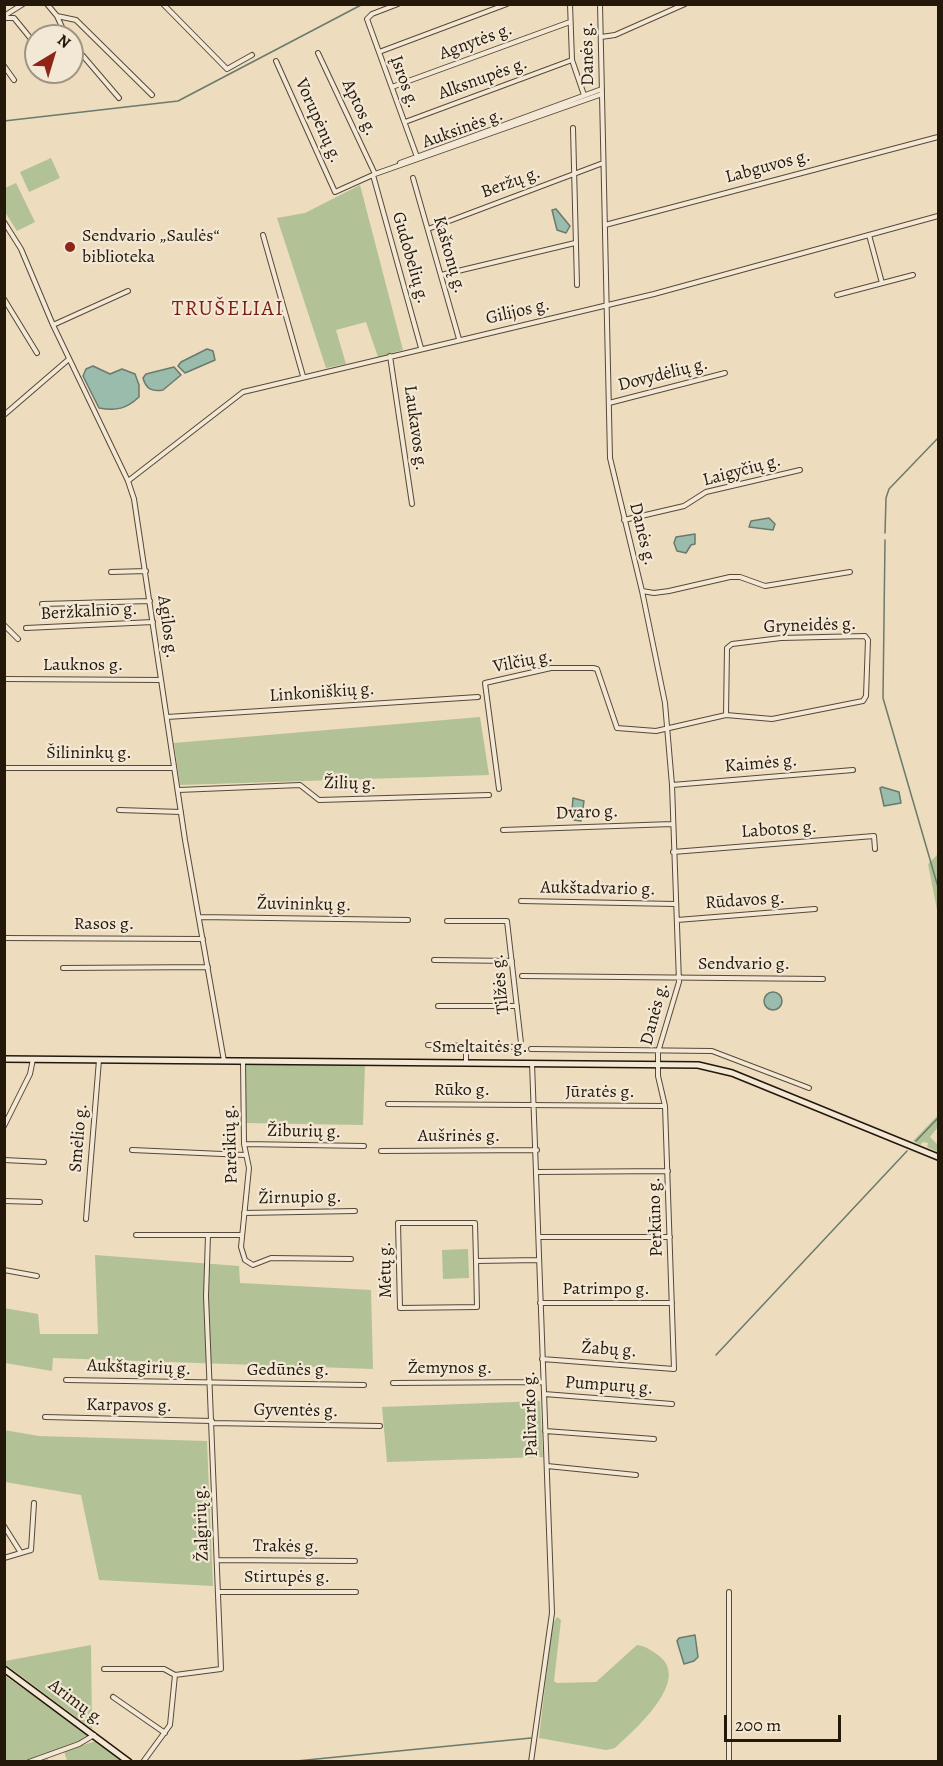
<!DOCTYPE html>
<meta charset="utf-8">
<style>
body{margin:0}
#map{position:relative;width:943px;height:1766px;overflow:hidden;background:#eddcbe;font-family:Alegreya,serif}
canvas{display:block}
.frame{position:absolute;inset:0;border:6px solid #23180a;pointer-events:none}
.north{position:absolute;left:24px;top:24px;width:60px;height:60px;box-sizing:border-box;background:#f3e8d5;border:2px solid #a09584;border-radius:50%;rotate:38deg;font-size:16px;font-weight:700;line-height:24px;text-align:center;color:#23180a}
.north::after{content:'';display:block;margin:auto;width:21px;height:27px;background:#8f2418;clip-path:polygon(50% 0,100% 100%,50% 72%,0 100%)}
.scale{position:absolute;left:724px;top:1715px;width:117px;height:27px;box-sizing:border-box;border:3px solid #23180a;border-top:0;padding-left:8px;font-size:18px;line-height:21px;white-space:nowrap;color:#23180a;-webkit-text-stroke:4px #f3e8d5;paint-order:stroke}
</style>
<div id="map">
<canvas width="943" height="1766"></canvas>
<div class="frame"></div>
<div class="north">N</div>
<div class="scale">200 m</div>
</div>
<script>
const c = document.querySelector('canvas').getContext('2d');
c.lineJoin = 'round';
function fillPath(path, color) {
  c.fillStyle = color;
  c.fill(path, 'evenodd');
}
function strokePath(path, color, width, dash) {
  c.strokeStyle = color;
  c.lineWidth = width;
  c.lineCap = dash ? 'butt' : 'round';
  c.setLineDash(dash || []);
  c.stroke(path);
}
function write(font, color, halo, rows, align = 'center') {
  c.font = font + ' Alegreya,serif';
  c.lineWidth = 4.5;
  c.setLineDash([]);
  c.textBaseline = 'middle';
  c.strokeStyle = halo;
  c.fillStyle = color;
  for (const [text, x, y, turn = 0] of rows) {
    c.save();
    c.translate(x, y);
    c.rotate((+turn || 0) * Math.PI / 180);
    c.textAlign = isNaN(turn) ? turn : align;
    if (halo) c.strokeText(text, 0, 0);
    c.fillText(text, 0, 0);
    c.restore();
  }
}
fillPath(new Path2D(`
 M 51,158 L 60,178 L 29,192 L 20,172 Z
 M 16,183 L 35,222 L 17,231 L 5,212 L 5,188 Z
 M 360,185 L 403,350 L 378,357 L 366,322 L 336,330 L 346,364 L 326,368 L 277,218 L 305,213 Z
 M 480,717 L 489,775 L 180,785 L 174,743 Z
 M 937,855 L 938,859 L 938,915 L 928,864 Z
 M 244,1064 L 365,1064 L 363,1125 L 245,1123 Z
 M 938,1115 L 938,1127 L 930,1137 L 938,1145 L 938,1152 L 927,1147 L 928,1143 L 923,1142 L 920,1145 L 913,1141 Z
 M 468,1249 L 469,1278 L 443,1279 L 442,1250 Z
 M 95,1255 L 239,1266 L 240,1283 L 371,1290 L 373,1369 L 53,1358 L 52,1371 L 5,1363 L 4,1308 L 38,1314 L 40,1334 L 98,1334 Z
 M 540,1401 L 543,1457 L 387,1462 L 382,1407 Z
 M 4,1430 L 39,1436 L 207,1441 L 213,1586 L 99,1580 L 81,1495 L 5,1482 Z
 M 557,1617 L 561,1620 L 554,1681 L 557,1683 L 596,1682 L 637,1645 C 645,1646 651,1650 658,1655 C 693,1680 633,1731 615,1748 L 606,1750 L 539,1738 L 552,1625 Z
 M 91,1645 L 92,1729 L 5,1664 L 5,1661 Z
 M 4,1675 L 89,1735 L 89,1737 L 47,1755 L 48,1761 L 5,1761 Z
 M 96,1741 L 99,1742 L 125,1761 L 67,1761 L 64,1751 Z`), '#b2c296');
const water = new Path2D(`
 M 556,209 L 570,226 L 566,233 L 557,230 L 552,210 Z
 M 207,349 L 213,351 L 215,360 L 185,373 L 178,366 L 181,362 Z
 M 93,366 L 110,374 L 122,369 L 135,374 L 139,385 L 139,397 C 126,409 117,411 99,408 L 83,376 L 86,369 Z
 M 174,367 L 181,375 L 163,390 C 152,392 146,389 143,378 L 146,374 Z
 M 769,518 L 775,524 L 773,530 L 749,527 L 751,521 Z
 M 695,534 L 695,544 L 691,545 L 686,553 L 677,551 L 674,543 L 676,537 Z
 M 882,787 L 899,792 L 901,803 L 884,806 L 880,788 Z
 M 573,798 L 584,801 L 581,821 L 574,820 L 572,811 Z
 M764 1001a9 9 0 1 1 18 0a9 9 0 1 1-18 0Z
 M 695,1635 L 698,1657 L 694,1661 L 684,1664 L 677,1641 L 679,1638 Z`);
fillPath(water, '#9abcad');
strokePath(water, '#6a7a6c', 1.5);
strokePath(new Path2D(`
 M 4,121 L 178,101 L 363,4
 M 885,533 L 886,498 L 889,489 L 938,438
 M 885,540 L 883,698 L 938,887
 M 916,1141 L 938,1118
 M 716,1355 L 907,1151
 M 286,1762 L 531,1738`), '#6a7a6c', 1.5);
const street = new Path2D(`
 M 47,4 L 57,16 L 66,36
 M 163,4 L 227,69 L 252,55
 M 398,4 L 372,14 L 367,19 L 417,157
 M 570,4 L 572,60 L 584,95
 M 4,16 L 23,4
 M 57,16 L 76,20 L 152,95
 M 4,18 L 14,18 L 36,45
 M 601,37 L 615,35 L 685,4
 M 72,43 L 119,98
 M 379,52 L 507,4
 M 318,53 L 375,174
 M 276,61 L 335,192 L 375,174 L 602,94
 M 4,66 L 14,80
 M 392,87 L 570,22
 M 405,122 L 572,60
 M 573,128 L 577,285
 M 400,163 L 602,89
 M 373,175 L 421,348
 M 413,178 L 459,339
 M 4,222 L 21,249 L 53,325 L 128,481 L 134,499 L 185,840 L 224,1061
 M 605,225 L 938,137
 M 428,229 L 603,163
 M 263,235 L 303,376
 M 869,235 L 882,283
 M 441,275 L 575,243
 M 837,295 L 913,275
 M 4,299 L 37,353
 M 53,325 L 128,291
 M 390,356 L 412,504
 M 609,403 L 725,373
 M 4,415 L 69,359
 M 128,481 L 243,392 L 654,294 L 938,216
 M 624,520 L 684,506 L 706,492 L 800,470
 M 111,572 L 146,571
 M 642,591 L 654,593 L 669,591 L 730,577 L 740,577 L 765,586 L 850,572
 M 42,604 L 150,601
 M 4,625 L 18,639
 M 26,628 L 153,622
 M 4,679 L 161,680
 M 167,717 L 478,697
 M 4,768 L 174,768
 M 672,785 L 853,770
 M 499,789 L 485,683 L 551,668 L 593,668 L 597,669 L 617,728 L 656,731 L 726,715 L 727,648 L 732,644 L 781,638 L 865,636 L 868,640 L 866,696 L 863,701 L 772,719 L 726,715
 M 178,790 L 300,785 L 319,800 L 489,795
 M 119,810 L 181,812
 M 503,830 L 672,824
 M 673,852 L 874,836 L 875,849
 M 521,901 L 675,904
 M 199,917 L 408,920
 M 677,920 L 815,909
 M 4,938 L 203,939
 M 434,960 L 512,961
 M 63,968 L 208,967
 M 522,976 L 823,979
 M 438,1006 L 517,1006
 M 428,1045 L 518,1047 L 521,1043 L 507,921 L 447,921
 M 531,1049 L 712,1051 L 809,1088
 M 243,1061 L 244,1144 L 249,1168 L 241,1247 L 245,1260 L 253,1265 L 271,1258 L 351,1259
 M 466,1063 L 466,1046
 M 388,1104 L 665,1106
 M 4,1126 L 30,1074 L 33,1059
 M 244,1144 L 364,1146
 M 132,1150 L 245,1155
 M 381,1151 L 537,1150
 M 4,1160 L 44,1162
 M 537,1172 L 668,1171
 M 4,1201 L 40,1202
 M 244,1213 L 355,1211
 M 86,1219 L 99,1060
 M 136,1235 L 241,1235
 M 539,1237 L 670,1237
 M 476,1261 L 477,1307 L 400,1308 L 398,1223 L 475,1223 L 476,1261 L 539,1260
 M 4,1270 L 37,1276
 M 540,1303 L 672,1303
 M 542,1359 L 674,1369 L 665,1106 L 658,1076 L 658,1052 L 679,982 L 672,785 L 665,703 L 642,591 L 610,458 L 600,4
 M 66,1380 L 364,1385
 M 393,1383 L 543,1382
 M 544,1394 L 672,1404
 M 45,1417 L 212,1421
 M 212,1423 L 380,1426
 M 545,1431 L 654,1439
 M 547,1466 L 636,1475
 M 4,1526 L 21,1553
 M 4,1558 L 31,1550 L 34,1503
 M 217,1560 L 355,1561
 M 218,1592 L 356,1592
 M 729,1592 L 729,1762
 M 104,1669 L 164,1669 L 175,1675
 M 113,1697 L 165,1733
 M 29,1762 L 79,1744 L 94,1735
 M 143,1762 L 170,1725 L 175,1675 L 221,1669 L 206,1296 L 208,1235
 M 531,1762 L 552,1613 L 532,1063`);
const secondary = new Path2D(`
 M 4,1059 L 698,1065 L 732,1073 L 938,1157
 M 4,1669 L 129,1762`);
strokePath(street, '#564937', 6);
strokePath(secondary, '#23180a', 8);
strokePath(street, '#f3e8d5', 4);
strokePath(secondary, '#f3e8d5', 5);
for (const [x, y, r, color] of [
 [70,247,6,"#8f2418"]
]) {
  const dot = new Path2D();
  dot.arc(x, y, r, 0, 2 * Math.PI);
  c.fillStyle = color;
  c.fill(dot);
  strokePath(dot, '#f3e8d5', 2);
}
write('18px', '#23180a', '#f3e8d5', [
 ["Agnytės g.",476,42,-20],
 ["Danės g.",588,54,-91],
 ["Alksnupės g.",483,79,-20],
 ["Įsros g.",404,82,70],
 ["Aptos g.",359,108,65],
 ["Vorupėnų g.",318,121,66],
 ["Auksinės g.",463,129,-20],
 ["Labguvos g.",768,167,-15],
 ["Beržų g.",511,183,-20],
 ["Kaštonų g.",449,255,74],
 ["Gudobelių g.",410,258,74],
 ["Gilijos g.",518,312,-13],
 ["Dovydėlių g.",663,375,-14],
 ["Laukavos g.",415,428,82],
 ["Laigyčių g.",742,471,-15],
 ["Danės g.",642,534,76],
 ["Beržkalnio g.",89,612,-3],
 ["Gryneidės g.",810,626,-2],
 ["Agilos g.",167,627,82],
 ["Vilčių g.",523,662,-11],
 ["Lauknos g.",83,666],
 ["Linkoniškių g.",322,693,-4],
 ["Šilininkų g.",89,754],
 ["Kaimės g.",761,764,-5],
 ["Žilių g.",350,784,1],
 ["Dvaro g.",587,813,-2],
 ["Labotos g.",779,830,-4],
 ["Aukštadvario g.",598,889,1],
 ["Rūdavos g.",745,901,-4],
 ["Žuvininkų g.",304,905,1],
 ["Rasos g.",104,925],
 ["Sendvario g.",744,965],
 ["Tilžės g.",501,984,-96],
 ["Danės g.",655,1014,-75],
 ["Smeltaitės g.",480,1048],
 ["Rūko g.",462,1091],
 ["Jūratės g.",600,1093],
 ["Žiburių g.",304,1132,1],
 ["Aušrinės g.",459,1137],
 ["Smėlio g.",79,1138,-85],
 ["Pareikių g.",231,1144,-92],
 ["Žirnupio g.",300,1198,-1],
 ["Perkūno g.",656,1217,-92],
 ["Mėtų g.",386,1270,-91],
 ["Patrimpo g.",606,1290],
 ["Žabų g.",609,1350,4],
 ["Aukštagirių g.",139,1368,2],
 ["Žemynos g.",450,1369],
 ["Gedūnės g.",288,1371],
 ["Pumpurų g.",609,1386,4],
 ["Karpavos g.",129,1406,1],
 ["Gyventės g.",296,1411,1],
 ["Palivarko g.",531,1414,-92],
 ["Žalgirių g.",202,1523,-92],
 ["Trakės g.",286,1547,1],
 ["Stirtupės g.",287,1578],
 ["Arimų g.",76,1703,37]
]);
write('18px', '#23180a', '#f3e8d5', [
 ["Sendvario „Saulės“",82,237],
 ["biblioteka",82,258]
], 'left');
c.letterSpacing = '1.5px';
write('21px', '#7a1f14', '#f3e8d5', [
 ["TRUŠELIAI",228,310]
]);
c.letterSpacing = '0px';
</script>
